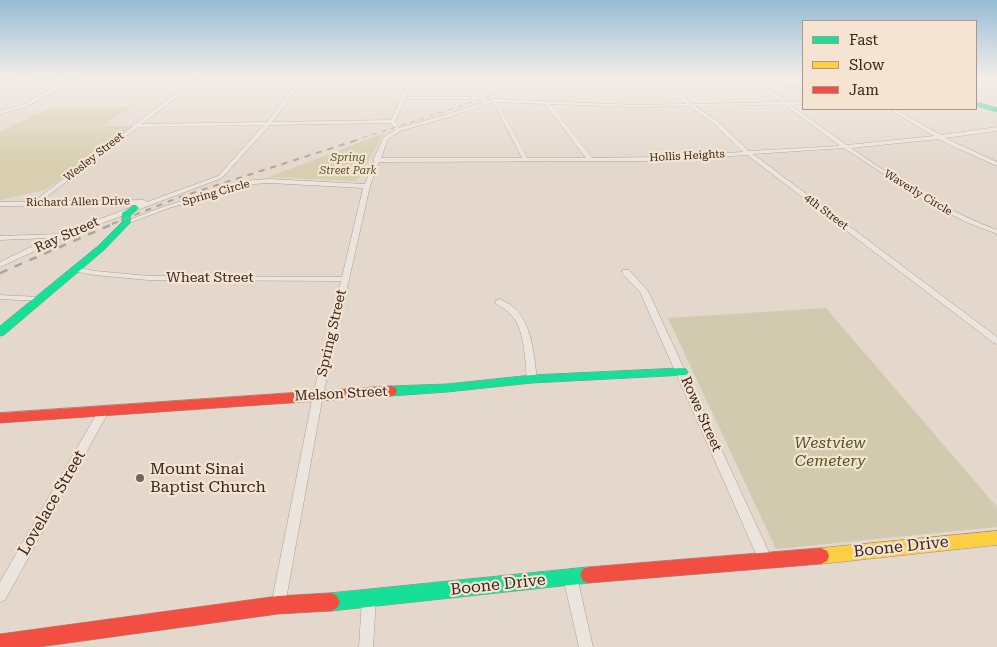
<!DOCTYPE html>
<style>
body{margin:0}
#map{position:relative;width:997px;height:647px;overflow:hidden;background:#e4d8cd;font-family:"Roboto Serif",serif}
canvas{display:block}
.legend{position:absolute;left:802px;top:20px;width:175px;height:90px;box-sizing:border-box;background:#f6e4d2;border:1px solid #aa988a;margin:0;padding:6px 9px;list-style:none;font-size:15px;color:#38251e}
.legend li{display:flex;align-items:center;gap:10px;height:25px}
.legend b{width:25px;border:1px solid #aa988a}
</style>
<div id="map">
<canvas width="997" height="647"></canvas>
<ul class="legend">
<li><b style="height:6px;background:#16e098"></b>Fast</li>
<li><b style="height:6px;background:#ffcf43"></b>Slow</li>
<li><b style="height:6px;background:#f24e42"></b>Jam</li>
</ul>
</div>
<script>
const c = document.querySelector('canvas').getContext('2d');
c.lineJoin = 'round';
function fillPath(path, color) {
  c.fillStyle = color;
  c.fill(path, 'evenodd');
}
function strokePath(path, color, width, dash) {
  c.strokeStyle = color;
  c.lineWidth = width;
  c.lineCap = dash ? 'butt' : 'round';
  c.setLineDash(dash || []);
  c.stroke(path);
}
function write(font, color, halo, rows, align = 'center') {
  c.font = font + ' "Roboto Serif",serif';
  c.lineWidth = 4.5;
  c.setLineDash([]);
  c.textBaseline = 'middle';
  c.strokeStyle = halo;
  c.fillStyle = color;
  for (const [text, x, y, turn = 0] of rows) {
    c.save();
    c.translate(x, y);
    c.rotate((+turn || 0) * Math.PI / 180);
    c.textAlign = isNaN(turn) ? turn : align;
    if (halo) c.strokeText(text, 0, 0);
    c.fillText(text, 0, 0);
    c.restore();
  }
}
fillPath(new Path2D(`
 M 132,107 L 101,126 L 136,126 L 75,171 L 44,190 L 0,200 L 0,132 L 49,108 Z
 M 384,133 L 357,181 L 269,177 Z`), '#d7cfaf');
fillPath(new Path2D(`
 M 826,308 L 997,507 L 997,527 L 776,549 L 668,318 Z`), '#d1caaf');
strokePath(new Path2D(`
 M 793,76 L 803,83
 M 803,87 L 789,87 L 803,97`), '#b8c8bb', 1);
const street = new Path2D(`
 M 58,76 L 112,76 L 110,77 L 78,78 L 26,107 L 0,114 L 0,111 L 22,105 L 71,78 L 0,79 L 0,77 Z
 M 200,76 L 204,76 L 142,124 L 267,122 L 302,76 L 306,76 L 272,122 L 391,120 L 411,76 L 415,76 L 406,97 L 470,97 L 472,98 L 470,99 L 405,99 L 395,121 L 399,128 L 445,115 L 494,99 L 635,105 L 686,104 L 661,76 L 665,76 L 691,104 L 781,102 L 747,76 L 751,76 L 787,102 L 803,102 L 803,104 L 790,105 L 847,145 L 934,136 L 889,109 L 894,109 L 941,135 L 997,127 L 997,131 L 945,138 L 997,162 L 997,166 L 950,145 L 939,139 L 851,148 C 897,180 944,210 997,230 L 997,234 L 966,222 L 928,203 L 844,148 L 753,154 L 997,337 L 997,344 L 994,343 L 747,155 L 655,161 L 379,162 L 370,186 L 323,395 L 285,605 L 283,610 L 278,612 L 273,610 L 271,605 L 313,395 L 341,281 L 148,280 L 95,275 L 72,271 L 71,269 L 75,267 L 95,271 L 148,276 L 342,277 L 363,188 L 270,183 L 253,184 L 169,208 L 129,223 L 127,224 L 124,222 L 165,206 L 253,180 L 270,179 L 365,184 L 374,161 L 373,160 L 384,137 L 395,130 L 391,123 L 270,125 L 222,178 L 63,238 L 0,267 L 0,262 L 49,238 L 0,240 L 0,236 L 59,234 L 138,205 L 0,206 L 0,202 L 33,202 L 132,127 L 132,125 L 135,124 ZM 493,102 L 522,158 L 381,158 L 388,139 L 400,131 L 449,117 ZM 497,102 L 545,104 L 586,158 L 527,158 ZM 550,104 L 635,107 L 689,106 L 713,123 L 743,152 L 655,157 L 592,158 ZM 785,105 L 840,146 L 749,151 L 717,121 L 695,106 ZM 264,125 L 218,176 L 147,202 L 144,200 L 41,201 L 138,127 Z
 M 623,270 L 629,270 L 648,291 L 773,561 L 771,565 L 766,567 L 761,565 L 640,292 L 623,274 L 622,272 Z
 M 0,295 L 39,297 L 43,299 L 39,301 L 0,299 Z
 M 499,299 C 532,310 533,350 537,379 L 535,381 L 529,381 L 527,379 C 525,361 525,330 512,316 C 508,311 502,307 496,304 L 495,302 Z
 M 104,407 L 108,408 L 109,411 L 5,600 L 0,602 L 0,582 L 100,408 Z
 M 570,571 L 575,572 L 577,577 L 593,647 L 579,647 L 563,577 L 565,572 Z
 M 369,592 L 374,594 L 376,599 L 373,647 L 359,647 L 362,599 L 364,594 Z`);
const fast = new Path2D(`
 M 976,102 L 997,108 L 997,112 L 976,106 Z
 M 135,205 L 139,208 L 130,216 L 131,222 L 104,250 L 4,335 L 0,336 L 0,326 L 98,246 L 122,222 L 122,213 Z
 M 682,368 L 686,369 L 688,372 L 686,375 L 532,383 L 447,392 L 391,396 L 386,394 L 385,391 L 386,388 L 391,386 L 447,384 L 532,375 Z
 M 589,567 L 595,569 L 598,575 L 595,581 L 589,583 L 331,611 L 325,608 L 322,602 L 325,596 L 331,593 Z`);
const slow = new Path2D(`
 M 997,531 L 997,545 L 821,564 L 815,561 L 813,556 L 815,551 L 821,548 Z`);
const jam = new Path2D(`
 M 391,386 L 396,388 L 397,391 L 396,394 L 391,396 L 0,423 L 0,413 Z
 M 821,548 L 827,551 L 829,556 L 827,561 L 821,564 L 589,583 L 583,581 L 580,575 L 583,569 L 589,567 Z
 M 331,593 L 337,596 L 340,602 L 337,608 L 331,611 L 278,614 L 39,647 L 0,647 L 0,634 L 278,596 Z`);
strokePath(street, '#a99e95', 1);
strokePath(fast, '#998d86', 1);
strokePath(slow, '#998d86', 1);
strokePath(jam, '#998d86', 1);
fillPath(street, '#ece5de');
fillPath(fast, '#16e098');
fillPath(slow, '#ffcf43');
fillPath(jam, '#f24e42');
strokePath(new Path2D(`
 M 353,141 L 488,97 L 535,76`), '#aca49e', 1, [5, 5]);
strokePath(new Path2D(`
 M 112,224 L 180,197 L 357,140`), '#aca49e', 2, [6, 6]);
strokePath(new Path2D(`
 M 0,273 L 115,223`), '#aca49e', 2.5, [8, 8]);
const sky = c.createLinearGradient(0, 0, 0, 166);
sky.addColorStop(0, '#95bcd6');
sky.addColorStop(0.46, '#f3ede8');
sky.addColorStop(1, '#f3ede800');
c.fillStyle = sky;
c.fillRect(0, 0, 997, 166);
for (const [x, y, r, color] of [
 [140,478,5,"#74645b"]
]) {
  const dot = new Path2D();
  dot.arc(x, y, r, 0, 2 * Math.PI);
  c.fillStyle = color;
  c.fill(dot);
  strokePath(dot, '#f6e4d2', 2);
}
write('11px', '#38251e', '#f6e4d2', [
 ["Hollis Heights",687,156,-3],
 ["Wesley Street",94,157,-38],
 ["Spring Circle",216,193,-16],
 ["Waverly Circle",918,193,31],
 ["Richard Allen Drive",78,202,-1],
 ["4th Street",826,212,37]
]);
write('italic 11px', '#525524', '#f6e4d2', [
 ["Spring",348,158],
 ["Street Park",348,171]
]);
write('14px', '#38251e', '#f6e4d2', [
 ["Ray Street",67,235,-24],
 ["Wheat Street",210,278],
 ["Spring Street",332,333,-77],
 ["Melson Street",341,394,-3],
 ["Rowe Street",701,414,66]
]);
write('italic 16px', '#525524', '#f6e4d2', [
 ["Westview",830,443],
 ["Cemetery",830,461]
]);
write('16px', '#38251e', '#f6e4d2', [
 ["Mount Sinai",150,469],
 ["Baptist Church",150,487]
], 'left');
write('16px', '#38251e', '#f6e4d2', [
 ["Lovelace Street",52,503,-60],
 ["Boone Drive",901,547,-6],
 ["Boone Drive",498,585,-6]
]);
</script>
